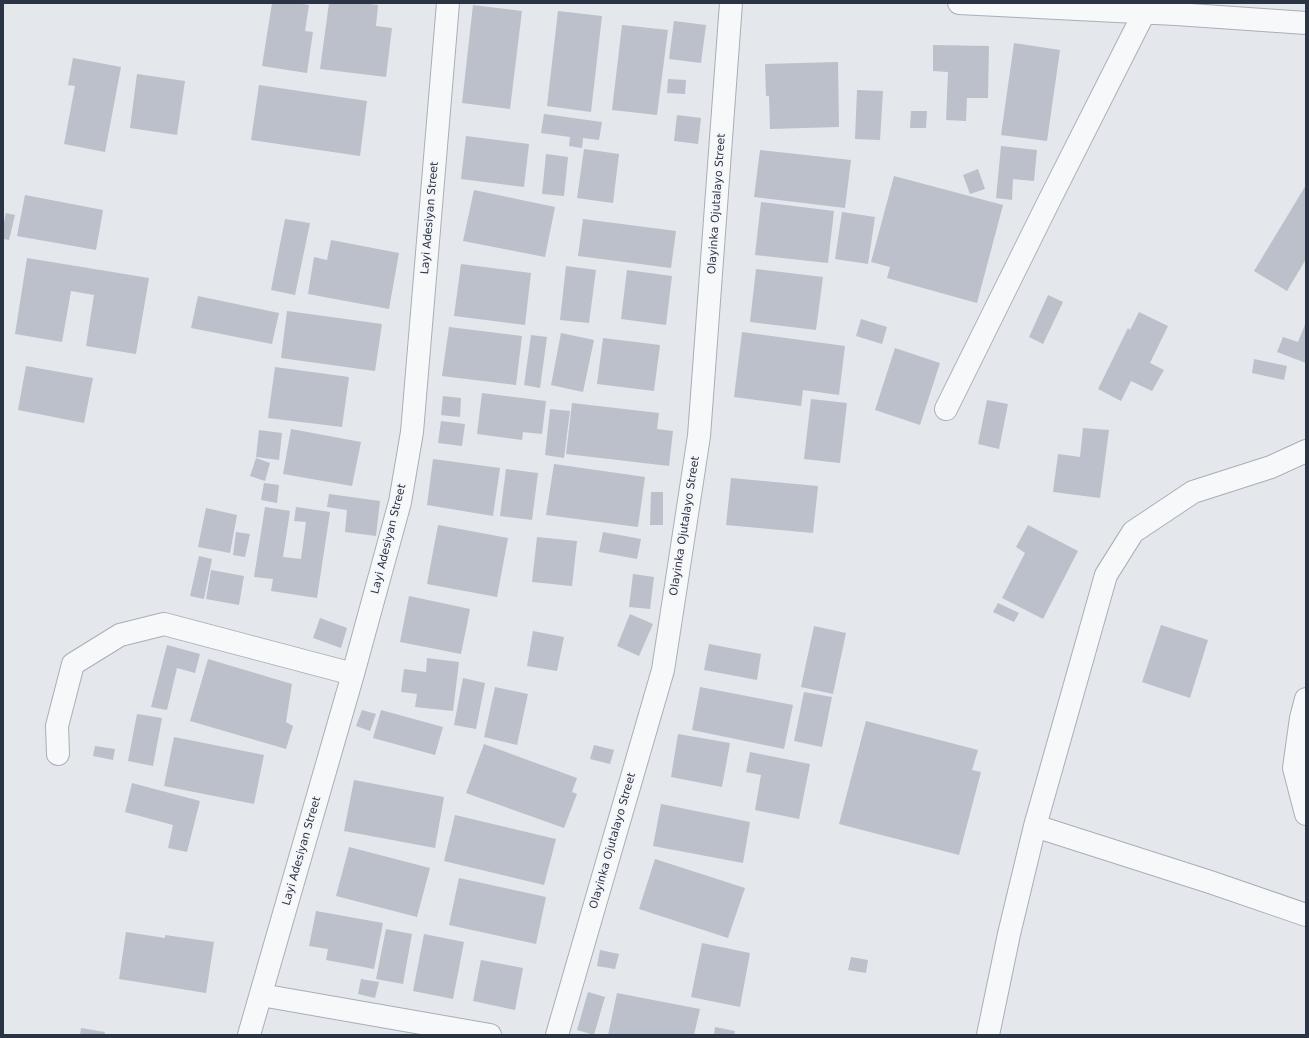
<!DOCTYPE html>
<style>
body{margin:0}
#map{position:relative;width:1309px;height:1038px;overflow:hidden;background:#e4e7ec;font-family:"DejaVu Sans",sans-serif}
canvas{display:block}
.frame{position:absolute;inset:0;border:4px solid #2b3445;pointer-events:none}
</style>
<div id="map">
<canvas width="1309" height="1038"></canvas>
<div class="frame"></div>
</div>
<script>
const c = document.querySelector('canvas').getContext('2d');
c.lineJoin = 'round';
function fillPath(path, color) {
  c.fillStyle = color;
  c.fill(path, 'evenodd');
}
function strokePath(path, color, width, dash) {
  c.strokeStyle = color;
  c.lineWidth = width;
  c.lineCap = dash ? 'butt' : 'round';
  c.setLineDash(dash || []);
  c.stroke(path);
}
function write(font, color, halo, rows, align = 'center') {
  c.font = font + ' "DejaVu Sans",sans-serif';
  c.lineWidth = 3.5;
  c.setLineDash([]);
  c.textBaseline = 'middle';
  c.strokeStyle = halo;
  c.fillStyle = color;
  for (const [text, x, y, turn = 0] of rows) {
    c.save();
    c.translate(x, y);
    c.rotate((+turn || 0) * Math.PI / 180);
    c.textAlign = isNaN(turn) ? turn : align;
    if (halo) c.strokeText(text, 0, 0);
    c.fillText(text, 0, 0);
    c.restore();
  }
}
fillPath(new Path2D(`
 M 272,3 L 297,3 L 309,5 L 305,31 L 313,32 L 307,73 L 262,66 Z
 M 329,3 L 361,3 L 378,5 L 376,26 L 392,28 L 386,77 L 320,69 Z
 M 473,5 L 522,11 L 510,109 L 462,103 Z
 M 558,11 L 602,16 L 591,112 L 547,106 Z
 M 674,21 L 706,25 L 701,63 L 669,59 Z
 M 622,25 L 668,30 L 657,115 L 612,110 Z
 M 1014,43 L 1060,50 L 1047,141 L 1001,135 Z
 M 933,45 L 989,46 L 988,98 L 967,98 L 966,121 L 946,120 L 948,72 L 933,71 Z
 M 73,58 L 121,67 L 105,152 L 64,144 L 75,86 L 68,85 Z
 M 838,62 L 839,127 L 770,129 L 769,96 L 766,96 L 765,64 Z
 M 137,74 L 185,81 L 177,135 L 130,128 Z
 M 668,79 L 686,80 L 685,94 L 667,93 Z
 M 259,85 L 367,101 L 360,156 L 251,140 Z
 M 857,90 L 883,91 L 880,140 L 855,139 Z
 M 911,111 L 927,111 L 926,128 L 910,128 Z
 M 544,114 L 602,122 L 599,140 L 583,138 L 582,148 L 569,146 L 570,137 L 541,133 Z
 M 677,115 L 701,118 L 698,144 L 674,141 Z
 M 466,136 L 529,144 L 524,187 L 461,179 Z
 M 1001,146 L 1037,150 L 1034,181 L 1013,179 L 1012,200 L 996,198 Z
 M 584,149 L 619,154 L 613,203 L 577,198 Z
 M 760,150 L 851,160 L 845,208 L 754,197 Z
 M 546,154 L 568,157 L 564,196 L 542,194 Z
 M 978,169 L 985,189 L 970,194 L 963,175 Z
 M 894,176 L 1003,205 L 977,303 L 887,278 L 890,267 L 871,262 Z
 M 1306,185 L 1306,259 L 1287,291 L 1254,271 Z
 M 474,190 L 555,207 L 545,257 L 463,241 Z
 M 25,195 L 103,210 L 96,250 L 17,236 Z
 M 761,202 L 834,211 L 828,263 L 755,255 Z
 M 842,212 L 875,217 L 868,264 L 835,259 Z
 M 6,213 L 15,215 L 9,240 L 3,239 L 3,227 Z
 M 285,219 L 310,223 L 295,295 L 271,290 Z
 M 583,219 L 676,231 L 671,268 L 578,256 Z
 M 331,240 L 399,253 L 389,309 L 308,294 L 314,257 L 327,260 Z
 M 27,258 L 149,278 L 136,354 L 86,346 L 94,295 L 71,291 L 62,342 L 15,334 Z
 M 461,264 L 531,273 L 525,325 L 454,316 Z
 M 566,266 L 596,270 L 589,323 L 560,320 Z
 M 756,269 L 823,277 L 816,330 L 750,322 Z
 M 627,270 L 672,276 L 666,325 L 621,319 Z
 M 1048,295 L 1063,302 L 1043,344 L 1029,337 Z
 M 198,296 L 279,313 L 272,344 L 191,328 Z
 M 287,311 L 382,324 L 375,371 L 281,358 Z
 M 1139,312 L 1168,326 L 1150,363 L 1164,370 L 1152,391 L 1131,381 L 1121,401 L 1098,389 L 1128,328 L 1130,330 Z
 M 861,319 L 887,327 L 882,344 L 856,336 Z
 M 1306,322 L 1306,363 L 1277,352 L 1283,337 L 1298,342 Z
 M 449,327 L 522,336 L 516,385 L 442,376 Z
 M 742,332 L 845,346 L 839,395 L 803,390 L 801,406 L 734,397 Z
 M 561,333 L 594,340 L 583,392 L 551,385 Z
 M 531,335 L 547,337 L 540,388 L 524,385 Z
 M 603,338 L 660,345 L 654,391 L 597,384 Z
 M 895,348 L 940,363 L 920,425 L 875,410 Z
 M 1254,359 L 1287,366 L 1284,380 L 1252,373 Z
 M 26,366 L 93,378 L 84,423 L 18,410 Z
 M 275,367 L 349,377 L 342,427 L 268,418 Z
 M 482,393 L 546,401 L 542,434 L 523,432 L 522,440 L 477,434 Z
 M 443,396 L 461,398 L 460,417 L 441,415 Z
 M 811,399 L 847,403 L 840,463 L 804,459 Z
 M 987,400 L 1008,404 L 999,449 L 978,444 Z
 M 572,403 L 659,413 L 657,429 L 673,431 L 669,466 L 566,454 Z
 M 550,409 L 570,411 L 564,458 L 545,455 Z
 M 441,421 L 465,424 L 462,446 L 438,443 Z
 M 1083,428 L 1109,430 L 1100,498 L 1053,492 L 1058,454 L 1080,457 Z
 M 291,429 L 361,442 L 352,486 L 283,474 Z
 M 259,430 L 282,433 L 279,460 L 256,457 Z
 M 256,458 L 270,463 L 265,481 L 250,476 Z
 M 433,459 L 500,468 L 493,516 L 427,505 Z
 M 554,464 L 645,477 L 638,527 L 546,515 Z
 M 506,469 L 538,473 L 532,520 L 500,516 Z
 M 731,478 L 818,486 L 813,533 L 726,525 Z
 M 264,483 L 279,485 L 277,503 L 261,500 Z
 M 651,492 L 663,492 L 663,525 L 650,525 Z
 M 329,494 L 380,501 L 376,536 L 345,532 L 347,510 L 327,507 Z
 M 265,507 L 290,511 L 283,557 L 301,559 L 306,522 L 294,521 L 296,507 L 330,512 L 317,598 L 271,591 L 273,579 L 254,577 Z
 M 206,508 L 237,515 L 230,553 L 198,547 Z
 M 438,525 L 508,538 L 497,597 L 427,584 Z
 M 1028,525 L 1078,551 L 1043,619 L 1002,598 L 1025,553 L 1016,547 Z
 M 236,532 L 250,534 L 245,557 L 233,555 Z
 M 603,532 L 641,539 L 637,559 L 599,552 Z
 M 537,537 L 577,541 L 572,586 L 532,582 Z
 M 199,556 L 212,559 L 204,599 L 190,596 Z
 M 211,570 L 244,576 L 239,605 L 206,599 Z
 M 633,574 L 654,577 L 650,609 L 629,607 Z
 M 409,596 L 470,609 L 461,654 L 400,642 Z
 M 998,603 L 1019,613 L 1014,622 L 993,612 Z
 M 630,614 L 653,624 L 639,656 L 617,646 Z
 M 320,618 L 347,628 L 341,648 L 313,638 Z
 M 1161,625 L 1208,640 L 1190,698 L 1142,682 Z
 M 814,626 L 846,633 L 833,694 L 801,687 Z
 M 533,631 L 564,637 L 557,671 L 527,666 Z
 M 709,644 L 761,654 L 757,680 L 704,670 Z
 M 167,645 L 200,654 L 195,673 L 177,668 L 167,710 L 151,707 Z
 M 427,658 L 459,662 L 453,711 L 415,707 L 417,694 L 401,692 L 404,669 L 426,672 Z
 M 208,659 L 292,684 L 286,722 L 293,726 L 286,749 L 190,721 Z
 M 463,678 L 485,683 L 476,729 L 454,725 Z
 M 495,687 L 528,694 L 517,745 L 484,737 Z
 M 700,687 L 793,705 L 784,749 L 692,730 Z
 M 804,692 L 832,697 L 822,747 L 794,741 Z
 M 362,710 L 376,714 L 370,731 L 356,726 Z
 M 381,710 L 443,727 L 435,755 L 373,738 Z
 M 137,714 L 162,718 L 153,766 L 128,761 Z
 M 866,721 L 978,750 L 972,770 L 981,772 L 959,855 L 839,824 Z
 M 678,734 L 730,743 L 722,787 L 671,777 Z
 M 174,737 L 264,755 L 254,804 L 164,786 Z
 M 484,744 L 577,778 L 572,792 L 577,794 L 564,828 L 466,793 Z
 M 594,745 L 614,750 L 610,764 L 590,759 Z
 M 95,746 L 115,749 L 113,760 L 93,756 Z
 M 750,752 L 810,764 L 799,819 L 755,810 L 761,775 L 746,772 Z
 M 354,780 L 444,797 L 435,848 L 344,831 Z
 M 132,783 L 200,801 L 187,852 L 168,848 L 173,825 L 125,812 Z
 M 661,804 L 750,822 L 743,863 L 653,846 Z
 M 455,815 L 556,839 L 544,885 L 444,861 Z
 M 349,847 L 430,868 L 417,917 L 336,896 Z
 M 655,859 L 745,888 L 728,938 L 639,909 Z
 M 459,878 L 546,897 L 536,944 L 449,925 Z
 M 316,911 L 383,923 L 374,969 L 326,960 L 328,949 L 309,946 Z
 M 386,929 L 412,934 L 403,984 L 376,979 Z
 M 126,932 L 165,938 L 165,935 L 214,942 L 206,993 L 119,979 Z
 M 424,934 L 464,942 L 453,999 L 413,991 Z
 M 702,943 L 750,953 L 740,1007 L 691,997 Z
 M 600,950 L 619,954 L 615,969 L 597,966 Z
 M 851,957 L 868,960 L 866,973 L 848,970 Z
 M 481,960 L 523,968 L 515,1010 L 473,1001 Z
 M 361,979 L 379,982 L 375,998 L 358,994 Z
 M 588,992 L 605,997 L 594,1035 L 577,1030 Z
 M 617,993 L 700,1009 L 694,1035 L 608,1035 Z
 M 715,1027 L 735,1031 L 734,1035 L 714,1035 Z
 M 81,1028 L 105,1032 L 104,1035 L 80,1035 Z`), '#bbc0ca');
const minor = new Path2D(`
 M 959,3 L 1176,14 L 1306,23
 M 946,409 L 1050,199 L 1144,13
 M 1306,451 L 1271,467 L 1193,492 L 1133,532 L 1106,575 L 1035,826 L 1210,882 L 1306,915
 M 1306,699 L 1301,718 L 1294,768 L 1306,814
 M 58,754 L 57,726 L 73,664 L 120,635 L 164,624 L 353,674
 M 261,995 L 490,1035
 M 249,1035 L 353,674 L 400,502 L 412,432 L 448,3
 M 557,1035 L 663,670 L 699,436 L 731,3
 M 988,1035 L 1009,934 L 1035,826`);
strokePath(minor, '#a9aeb7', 24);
strokePath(minor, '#f7f8fa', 22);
write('11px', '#2b3445', '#f4f6f9', [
 ["Olayinka Ojutalayo Street",717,204,-86],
 ["Layi Adesiyan Street",430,218,-85],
 ["Olayinka Ojutalayo Street",685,526,-81],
 ["Layi Adesiyan Street",389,539,-76],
 ["Olayinka Ojutalayo Street",613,841,-74],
 ["Layi Adesiyan Street",302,851,-74]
]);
</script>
